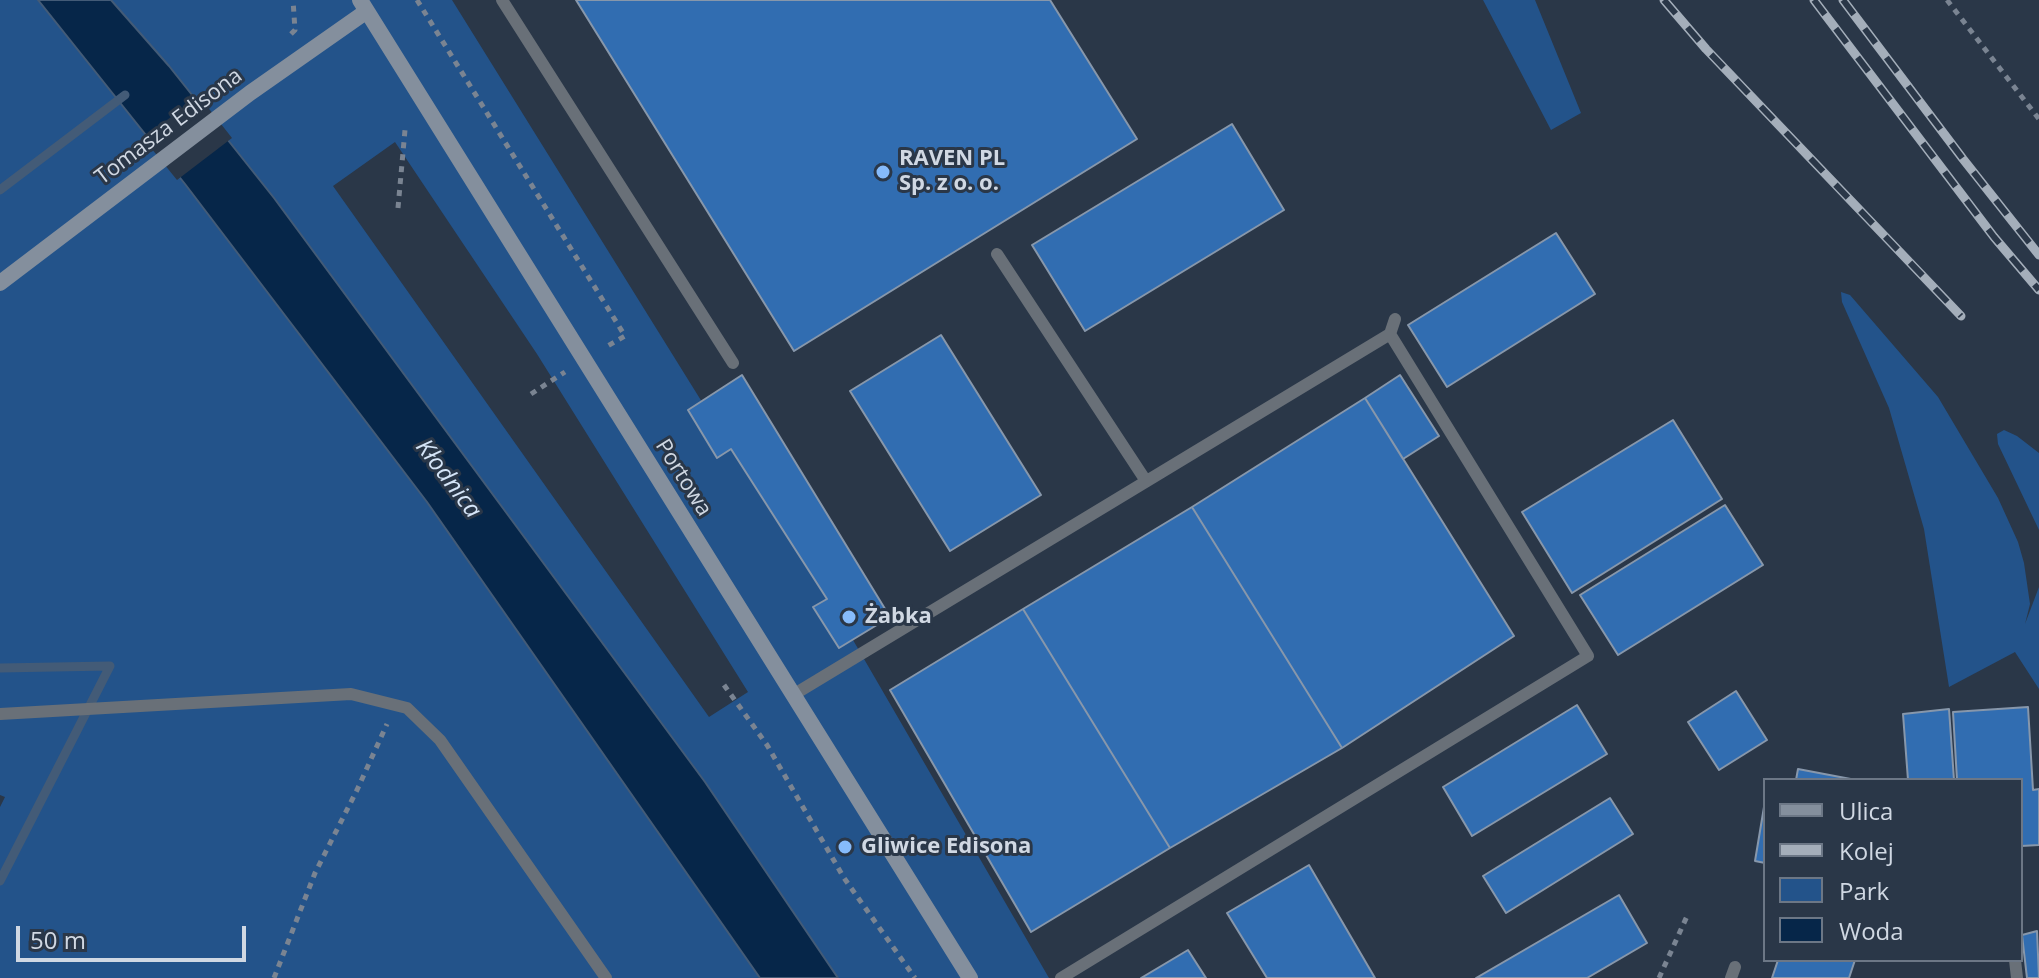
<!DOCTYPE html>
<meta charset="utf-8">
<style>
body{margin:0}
#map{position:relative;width:2039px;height:978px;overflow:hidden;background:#2a3748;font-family:"Open Sans",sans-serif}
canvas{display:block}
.legend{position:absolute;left:1763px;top:778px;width:260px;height:184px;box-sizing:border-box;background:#2a3748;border:2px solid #6c7786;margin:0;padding:10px 14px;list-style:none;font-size:24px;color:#d0d8e3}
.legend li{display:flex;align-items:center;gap:16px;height:40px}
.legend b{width:40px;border:2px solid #6c7786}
.scale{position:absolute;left:16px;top:926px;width:230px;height:36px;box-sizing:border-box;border:4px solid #d0d8e3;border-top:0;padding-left:10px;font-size:24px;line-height:28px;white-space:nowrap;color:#d0d8e3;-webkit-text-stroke:6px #2a3748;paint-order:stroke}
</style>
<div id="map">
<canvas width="2039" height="978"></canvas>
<ul class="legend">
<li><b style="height:10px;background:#848f9d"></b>Ulica</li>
<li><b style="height:10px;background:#a4aeba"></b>Kolej</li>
<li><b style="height:22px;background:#23538a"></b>Park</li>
<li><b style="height:22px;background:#062649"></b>Woda</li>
</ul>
<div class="scale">50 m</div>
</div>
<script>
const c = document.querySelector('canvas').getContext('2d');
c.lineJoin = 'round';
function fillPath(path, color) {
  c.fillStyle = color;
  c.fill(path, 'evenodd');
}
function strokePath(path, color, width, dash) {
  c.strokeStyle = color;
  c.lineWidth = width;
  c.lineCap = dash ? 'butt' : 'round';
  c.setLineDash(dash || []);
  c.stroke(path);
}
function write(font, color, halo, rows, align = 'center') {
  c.font = font + ' "Open Sans",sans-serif';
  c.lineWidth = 6;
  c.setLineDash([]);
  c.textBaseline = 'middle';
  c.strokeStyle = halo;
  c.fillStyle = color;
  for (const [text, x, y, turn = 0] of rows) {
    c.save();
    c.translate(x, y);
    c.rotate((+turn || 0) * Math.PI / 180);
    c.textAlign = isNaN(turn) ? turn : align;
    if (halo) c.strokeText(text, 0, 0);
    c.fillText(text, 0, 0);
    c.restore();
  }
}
fillPath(new Path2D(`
 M 0,0 L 38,0 L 185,184 L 427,502 L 760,978 L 0,978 L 0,807 L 5,797 L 0,795 Z
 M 111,0 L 452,0 L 702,402 L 688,410 L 716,457 L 731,449 L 827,599 L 814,607 L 839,648 L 853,640 L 1049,978 L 838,978 L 705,782 L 274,198 L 169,66 ZM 395,142 L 537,354 L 748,692 L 709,717 L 333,186 Z
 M 1483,0 L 1535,0 L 1581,113 L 1551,130 Z
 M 1841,292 L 1850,295 L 1938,397 L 1998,498 L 2018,542 L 2024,563 L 2030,604 L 2025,624 L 2039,587 L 2039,689 L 2015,652 L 1949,687 L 1924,529 L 1889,408 L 1842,302 Z
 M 2004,430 L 2017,436 L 2039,453 L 2039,530 L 1998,444 L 1997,434 Z`), '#23538a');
const water = new Path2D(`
 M 38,0 L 111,0 L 169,66 L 274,198 L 705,782 L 838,978 L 760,978 L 427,502 L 185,184 Z`);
fillPath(water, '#062649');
strokePath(water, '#435b77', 2);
fillPath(new Path2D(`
 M 199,96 L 232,138 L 177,180 L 143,138 Z`), '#2a3748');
strokePath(new Path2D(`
 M 0,190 L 125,95
 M 0,668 L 110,666 L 0,881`), '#435b77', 9);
const building = new Path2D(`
 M 576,0 L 1050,0 L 1137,139 L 794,351 Z
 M 1232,124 L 1284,210 L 1085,331 L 1032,245 Z
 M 1556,233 L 1595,294 L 1447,387 L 1408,325 Z
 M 941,335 L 1041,495 L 950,551 L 850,391 Z
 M 742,375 L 890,617 L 839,648 L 813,607 L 827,599 L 731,449 L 717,458 L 688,410 Z
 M 1400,375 L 1439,436 L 1403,459 L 1365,398 Z
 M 1365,398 L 1514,636 L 1342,748 L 1192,507 Z
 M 1673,420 L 1722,499 L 1572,593 L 1522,512 Z
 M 1725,505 L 1763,565 L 1618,655 L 1580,595 Z
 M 1192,507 L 1342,748 L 1170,848 L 1023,609 Z
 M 1023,609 L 1170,848 L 1031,932 L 890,690 Z
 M 1736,691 L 1767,740 L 1719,770 L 1688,722 Z
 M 1577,705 L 1607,754 L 1472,836 L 1443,787 Z
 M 2028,707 L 2033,790 L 2039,789 L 2039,845 L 2021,846 L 2021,780 L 1957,780 L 1953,712 Z
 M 1949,709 L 1954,780 L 1908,780 L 1903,714 Z
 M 1798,769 L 1856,780 L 1796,780 Z
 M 1610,798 L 1633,834 L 1506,913 L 1483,876 Z
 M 1765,801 L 1765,863 L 1755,861 Z
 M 1309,865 L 1375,978 L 1267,978 L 1227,913 Z
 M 1619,895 L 1647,943 L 1587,978 L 1476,978 Z
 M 2037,931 L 2039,978 L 2027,978 L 2022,935 Z
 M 1188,950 L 1206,978 L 1141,978 Z
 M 1778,960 L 1855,960 L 1849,978 L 1772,978 Z`);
fillPath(building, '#316db1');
strokePath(building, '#8797ab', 2);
strokePath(new Path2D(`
 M 417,0 L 625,336 L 604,348
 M 1947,0 L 2039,119
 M 291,34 L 295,30 L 293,0
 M 398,208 L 405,130
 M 531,394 L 565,372
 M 724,685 L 767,745 L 844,878 L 915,978
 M 274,978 L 315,873 L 357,790 L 387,724
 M 1659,978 L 1688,914`), '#7a8492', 5, [6, 6]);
strokePath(new Path2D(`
 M 502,0 L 733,363
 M 997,254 L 1146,481
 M 793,695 L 1390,334 L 1395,319
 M 0,714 L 351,694 L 407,708 L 440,740 L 606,978
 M 2015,960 L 2017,978
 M 1061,978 L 1588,656 L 1390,334
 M 1731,978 L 1735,967`), '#697078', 12);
strokePath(new Path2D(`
 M 360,0 L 970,978
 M 0,283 L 250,93 L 367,11`), '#848f9d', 16);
const rail = new Path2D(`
 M 1664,0 L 1706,49 L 1961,316
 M 1814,0 L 1994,237 L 2039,290
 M 1843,0 L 1963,159 L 2039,255`);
strokePath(rail, '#a4aeba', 9);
strokePath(rail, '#2a3748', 6, [18]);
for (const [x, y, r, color] of [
 [883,172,8,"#86bbfb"],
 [849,617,8,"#86bbfb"],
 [845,847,8,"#86bbfb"]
]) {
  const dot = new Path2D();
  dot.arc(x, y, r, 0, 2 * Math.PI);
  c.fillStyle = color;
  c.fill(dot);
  strokePath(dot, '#2a3748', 3);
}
write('22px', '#d0d8e3', '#2a3748', [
 ["Tomasza Edisona",169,127,-37],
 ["Portowa",683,478,58]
]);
write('bold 22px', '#d0d8e3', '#2a3748', [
 ["RAVEN PL",899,159],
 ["Sp. z o. o.",899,184],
 ["Żabka",865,617],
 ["Gliwice Edisona",861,847]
], 'left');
write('italic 24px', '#d5e5f8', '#2a3748', [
 ["Kłodnica",448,479,53]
]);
</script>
